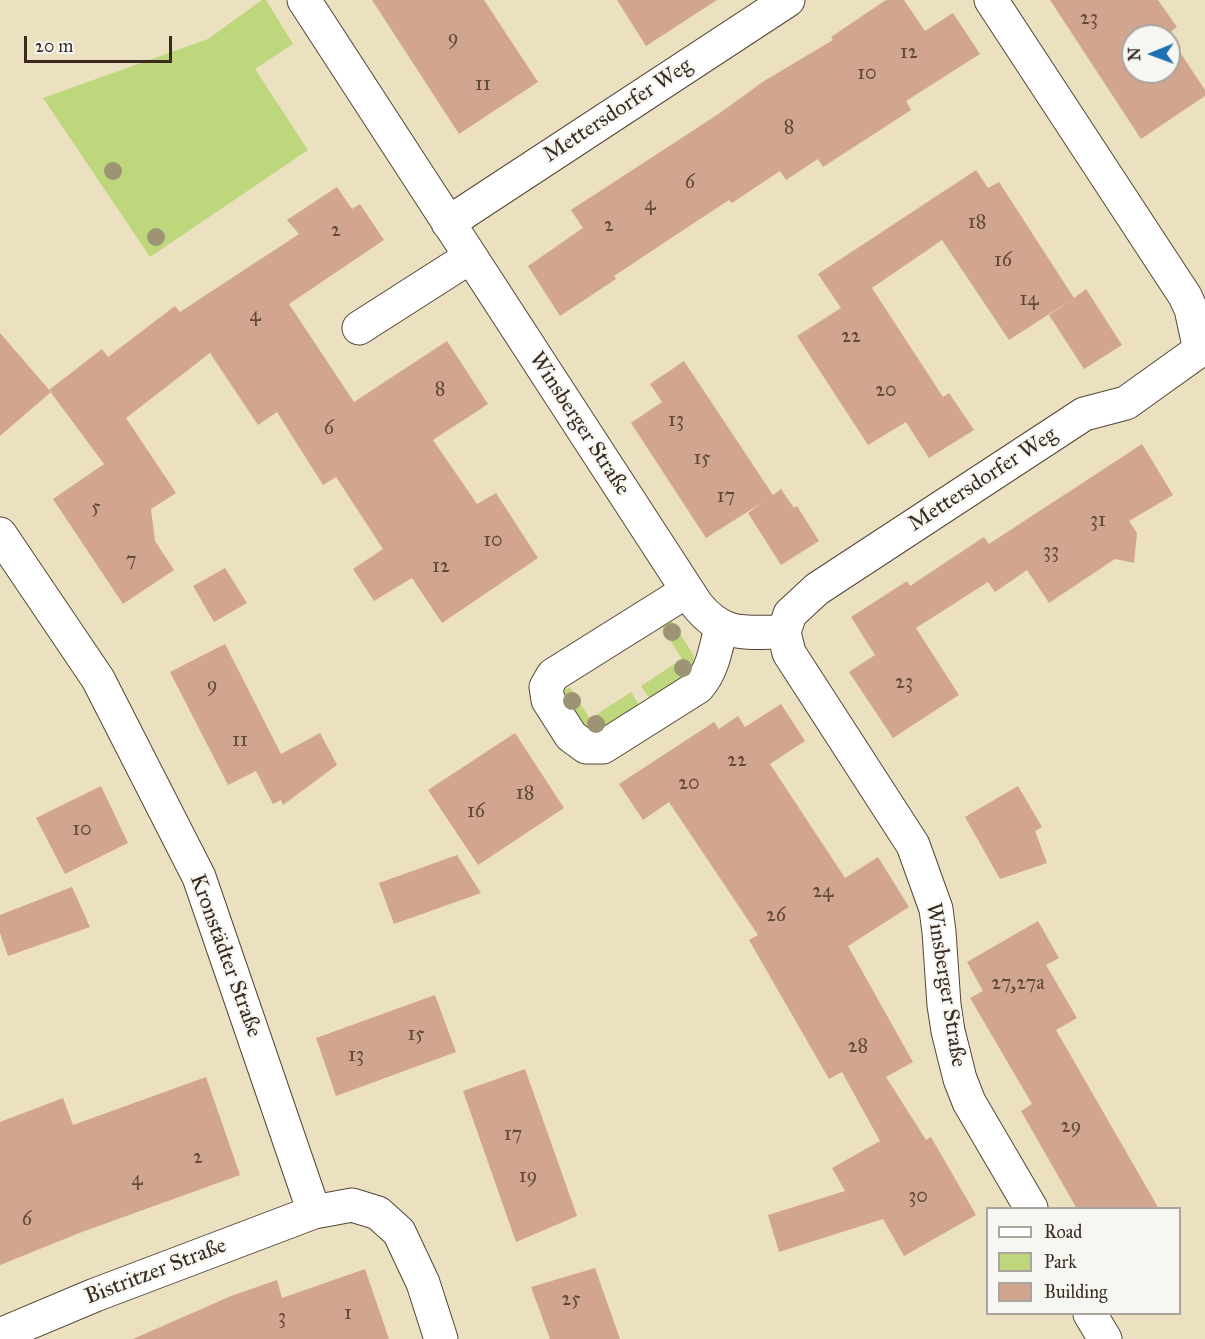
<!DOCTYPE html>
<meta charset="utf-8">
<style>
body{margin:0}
#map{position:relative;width:1205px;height:1339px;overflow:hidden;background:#ebe1c1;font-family:"IM FELL Great Primer",serif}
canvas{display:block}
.legend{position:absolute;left:986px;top:1207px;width:195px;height:108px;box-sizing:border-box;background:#f6f6f2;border:2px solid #aba49d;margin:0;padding:8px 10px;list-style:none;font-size:18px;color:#3b2a1e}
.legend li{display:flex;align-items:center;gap:12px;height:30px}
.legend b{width:30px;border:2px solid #aba49d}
.north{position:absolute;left:1121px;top:24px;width:60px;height:60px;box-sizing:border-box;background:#f6f6f2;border:2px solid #aba49d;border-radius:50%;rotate:269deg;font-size:16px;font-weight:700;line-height:24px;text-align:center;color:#3b2a1e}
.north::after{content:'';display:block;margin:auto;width:21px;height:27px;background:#1f6fb2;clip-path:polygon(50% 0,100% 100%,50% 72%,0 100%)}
.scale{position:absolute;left:24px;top:36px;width:148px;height:27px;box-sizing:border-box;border:3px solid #3b2a1e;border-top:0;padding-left:8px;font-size:18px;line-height:21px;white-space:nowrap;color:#3b2a1e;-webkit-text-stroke:4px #f6f6f2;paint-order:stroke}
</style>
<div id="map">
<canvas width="1205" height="1339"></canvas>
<ul class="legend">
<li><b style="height:8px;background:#fff"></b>Road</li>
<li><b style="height:16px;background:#bed77c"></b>Park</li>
<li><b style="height:16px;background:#d2a590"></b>Building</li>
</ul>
<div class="north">N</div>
<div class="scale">20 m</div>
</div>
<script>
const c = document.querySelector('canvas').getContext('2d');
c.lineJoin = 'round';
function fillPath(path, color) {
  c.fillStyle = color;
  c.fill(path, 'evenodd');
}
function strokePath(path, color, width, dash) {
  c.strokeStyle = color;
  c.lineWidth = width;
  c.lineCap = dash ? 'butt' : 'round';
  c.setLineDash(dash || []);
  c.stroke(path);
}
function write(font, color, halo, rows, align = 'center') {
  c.font = font + ' "IM FELL Great Primer",serif';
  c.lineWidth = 4.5;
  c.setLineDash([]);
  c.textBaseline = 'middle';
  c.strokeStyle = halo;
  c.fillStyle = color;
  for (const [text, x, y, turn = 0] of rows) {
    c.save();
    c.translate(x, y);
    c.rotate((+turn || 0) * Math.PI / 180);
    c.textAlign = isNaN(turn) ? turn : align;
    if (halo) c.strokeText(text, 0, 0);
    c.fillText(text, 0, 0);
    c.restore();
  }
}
fillPath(new Path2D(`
 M 262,0 L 266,0 L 293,44 L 255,69 L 308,150 L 150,257 L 43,98 L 208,39 Z
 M 672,621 L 694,656 L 691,675 L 651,701 L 641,686 L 682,659 L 662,627 Z
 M 570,687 L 590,719 L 631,692 L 641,708 L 602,734 L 582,729 L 559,694 Z`), '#bed77c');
fillPath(new Path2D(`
 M 372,0 L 484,0 L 538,82 L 459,134 Z
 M 617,0 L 717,0 L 646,46 Z
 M 886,0 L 904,0 L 925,31 L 953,13 L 980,54 L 906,101 L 911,110 L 823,167 L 818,159 L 786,180 L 780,171 L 732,203 L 729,200 L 691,225 L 614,276 L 616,279 L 560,316 L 528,266 L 583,228 L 571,210 L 717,115 L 764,81 L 833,40 L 831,37 Z
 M 1050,0 L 1158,0 L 1177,27 L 1168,34 L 1205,90 L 1205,96 L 1141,139 ZM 1133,36 L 1169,36 L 1169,72 L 1133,72 Z
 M 976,170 L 988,188 L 999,182 L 1074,298 L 1086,289 L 1122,345 L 1084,369 L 1049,315 L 1074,298 L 1009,340 L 942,240 L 872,288 L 943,397 L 949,393 L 974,430 L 929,458 L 906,422 L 868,445 L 797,336 L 841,308 L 818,274 Z
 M 337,187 L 352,209 L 360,204 L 384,240 L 289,304 L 354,402 L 447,341 L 488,404 L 433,440 L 477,504 L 496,493 L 538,558 L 442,623 L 412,578 L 374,601 L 353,569 L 383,549 L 336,477 L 323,485 L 277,412 L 258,425 L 210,353 L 126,418 L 176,493 L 151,509 L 155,541 L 174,570 L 123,604 L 53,499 L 104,464 L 49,390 L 102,349 L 108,357 L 175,306 L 180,312 L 299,234 L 287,220 Z
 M 0,333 L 51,392 L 0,436 Z
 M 684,361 L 773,495 L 781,489 L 794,508 L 797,506 L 819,541 L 781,565 L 748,513 L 763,502 L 706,538 L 631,423 L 662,402 L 650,384 Z
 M 1142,444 L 1173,495 L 1129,521 L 1137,533 L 1134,563 L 1115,559 L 1049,603 L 1027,570 L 995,592 L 988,582 L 916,628 L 959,695 L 893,738 L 849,672 L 875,655 L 851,617 L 907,581 L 910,586 L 984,537 L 989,544 Z
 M 225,568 L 247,603 L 214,622 L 193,586 Z
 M 225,644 L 281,754 L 320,733 L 337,765 L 283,805 L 281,800 L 273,804 L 256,771 L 228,785 L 170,672 Z
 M 781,704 L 805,741 L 770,764 L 845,878 L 878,857 L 909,907 L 848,946 L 913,1062 L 886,1077 L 926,1140 L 931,1137 L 976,1215 L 904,1256 L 883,1219 L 779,1252 L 768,1215 L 845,1191 L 832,1168 L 880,1141 L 842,1072 L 829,1079 L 749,940 L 758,935 L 669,802 L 643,820 L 619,784 L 714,722 L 719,729 L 738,716 L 745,727 Z
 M 515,733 L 564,808 L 478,865 L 428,790 Z
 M 101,786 L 128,843 L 65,874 L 36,818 Z
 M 1018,786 L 1042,827 L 1035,831 L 1047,863 L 1000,879 L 965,817 Z
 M 457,855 L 481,893 L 394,924 L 379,883 Z
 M 72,887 L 90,927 L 8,956 L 0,933 L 0,915 Z
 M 1038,921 L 1059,958 L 1046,965 L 1077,1018 L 1056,1030 L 1159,1209 L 1077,1209 L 1021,1111 L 1032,1104 L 970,998 L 983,991 L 967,962 Z
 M 435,995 L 456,1052 L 336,1096 L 316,1038 Z
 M 525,1069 L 577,1216 L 516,1242 L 463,1091 Z
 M 206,1077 L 240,1175 L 82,1232 L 0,1265 L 0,1122 L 63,1098 L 73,1125 Z
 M 595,1268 L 620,1339 L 550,1339 L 531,1287 Z
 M 365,1269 L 389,1339 L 133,1339 L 231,1296 L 277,1280 L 282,1298 Z`), '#d2a590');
const minor = new Path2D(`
 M 304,0 L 697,605 C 724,638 745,632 784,632 L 789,653 L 913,845 L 936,909 L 939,932 L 944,1005 L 948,1031 L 960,1079 L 969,1102 L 1031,1208
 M 991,0 L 1185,296 L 1191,309 L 1200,350
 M 448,223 L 788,0
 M 359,328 L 470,257
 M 0,534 L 98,679 L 199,877 L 314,1212 L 352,1205 L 378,1213 L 399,1232 L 423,1283 L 441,1339
 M 687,591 L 553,675 L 546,687 L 548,700 L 571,736 L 586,747 L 603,747 L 698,687 C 713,670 716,648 721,627
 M 784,632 L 790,614 L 817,589 L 1084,414 L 1126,403 L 1200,350 L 1205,350
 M 1090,1314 L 1105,1339
 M 0,1335 L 95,1295 L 314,1212`);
strokePath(minor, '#554536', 35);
strokePath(minor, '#fff', 33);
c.fillStyle = '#9c9475';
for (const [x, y] of [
 [113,171],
 [156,237],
 [672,632],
 [683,668],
 [572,701],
 [596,724]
]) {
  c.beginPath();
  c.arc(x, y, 9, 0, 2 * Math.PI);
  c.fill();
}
write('20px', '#61493a', null, [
 ["23",1089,19],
 ["9",453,39],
 ["12",909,53],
 ["10",867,74],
 ["11",483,85],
 ["8",789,128],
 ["6",690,183],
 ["4",650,205],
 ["18",977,223],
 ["2",609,226],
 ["2",336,231],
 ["16",1003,261],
 ["14",1029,300],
 ["4",255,316],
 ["22",851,337],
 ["8",440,390],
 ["20",886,391],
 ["13",676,421],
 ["6",329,429],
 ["15",702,459],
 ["17",726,497],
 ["5",96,508],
 ["31",1098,521],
 ["10",493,541],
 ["33",1051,552],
 ["7",131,561],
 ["12",441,567],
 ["23",904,683],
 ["9",212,686],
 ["11",240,741],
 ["22",737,761],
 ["20",689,784],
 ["18",525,794],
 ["16",476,812],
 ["10",82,830],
 ["24",823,892],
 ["26",776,916],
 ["27,27a",1018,984],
 ["15",416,1035],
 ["28",858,1047],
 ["13",356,1056],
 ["29",1071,1127],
 ["17",513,1135],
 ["2",198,1158],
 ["19",528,1177],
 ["4",137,1180],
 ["30",918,1197],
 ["6",27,1220],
 ["25",571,1300],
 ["1",348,1314],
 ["3",282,1318]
]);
write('22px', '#3b2a1e', '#f6f6f2', [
 ["Mettersdorfer Weg",618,111,-33],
 ["Winsberger Straße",579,424,57],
 ["Mettersdorfer Weg",983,480,-33],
 ["Kronstädter Straße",225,956,70],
 ["Winsberger Straße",945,985,81],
 ["Bistritzer Straße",156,1272,-21]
]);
</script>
